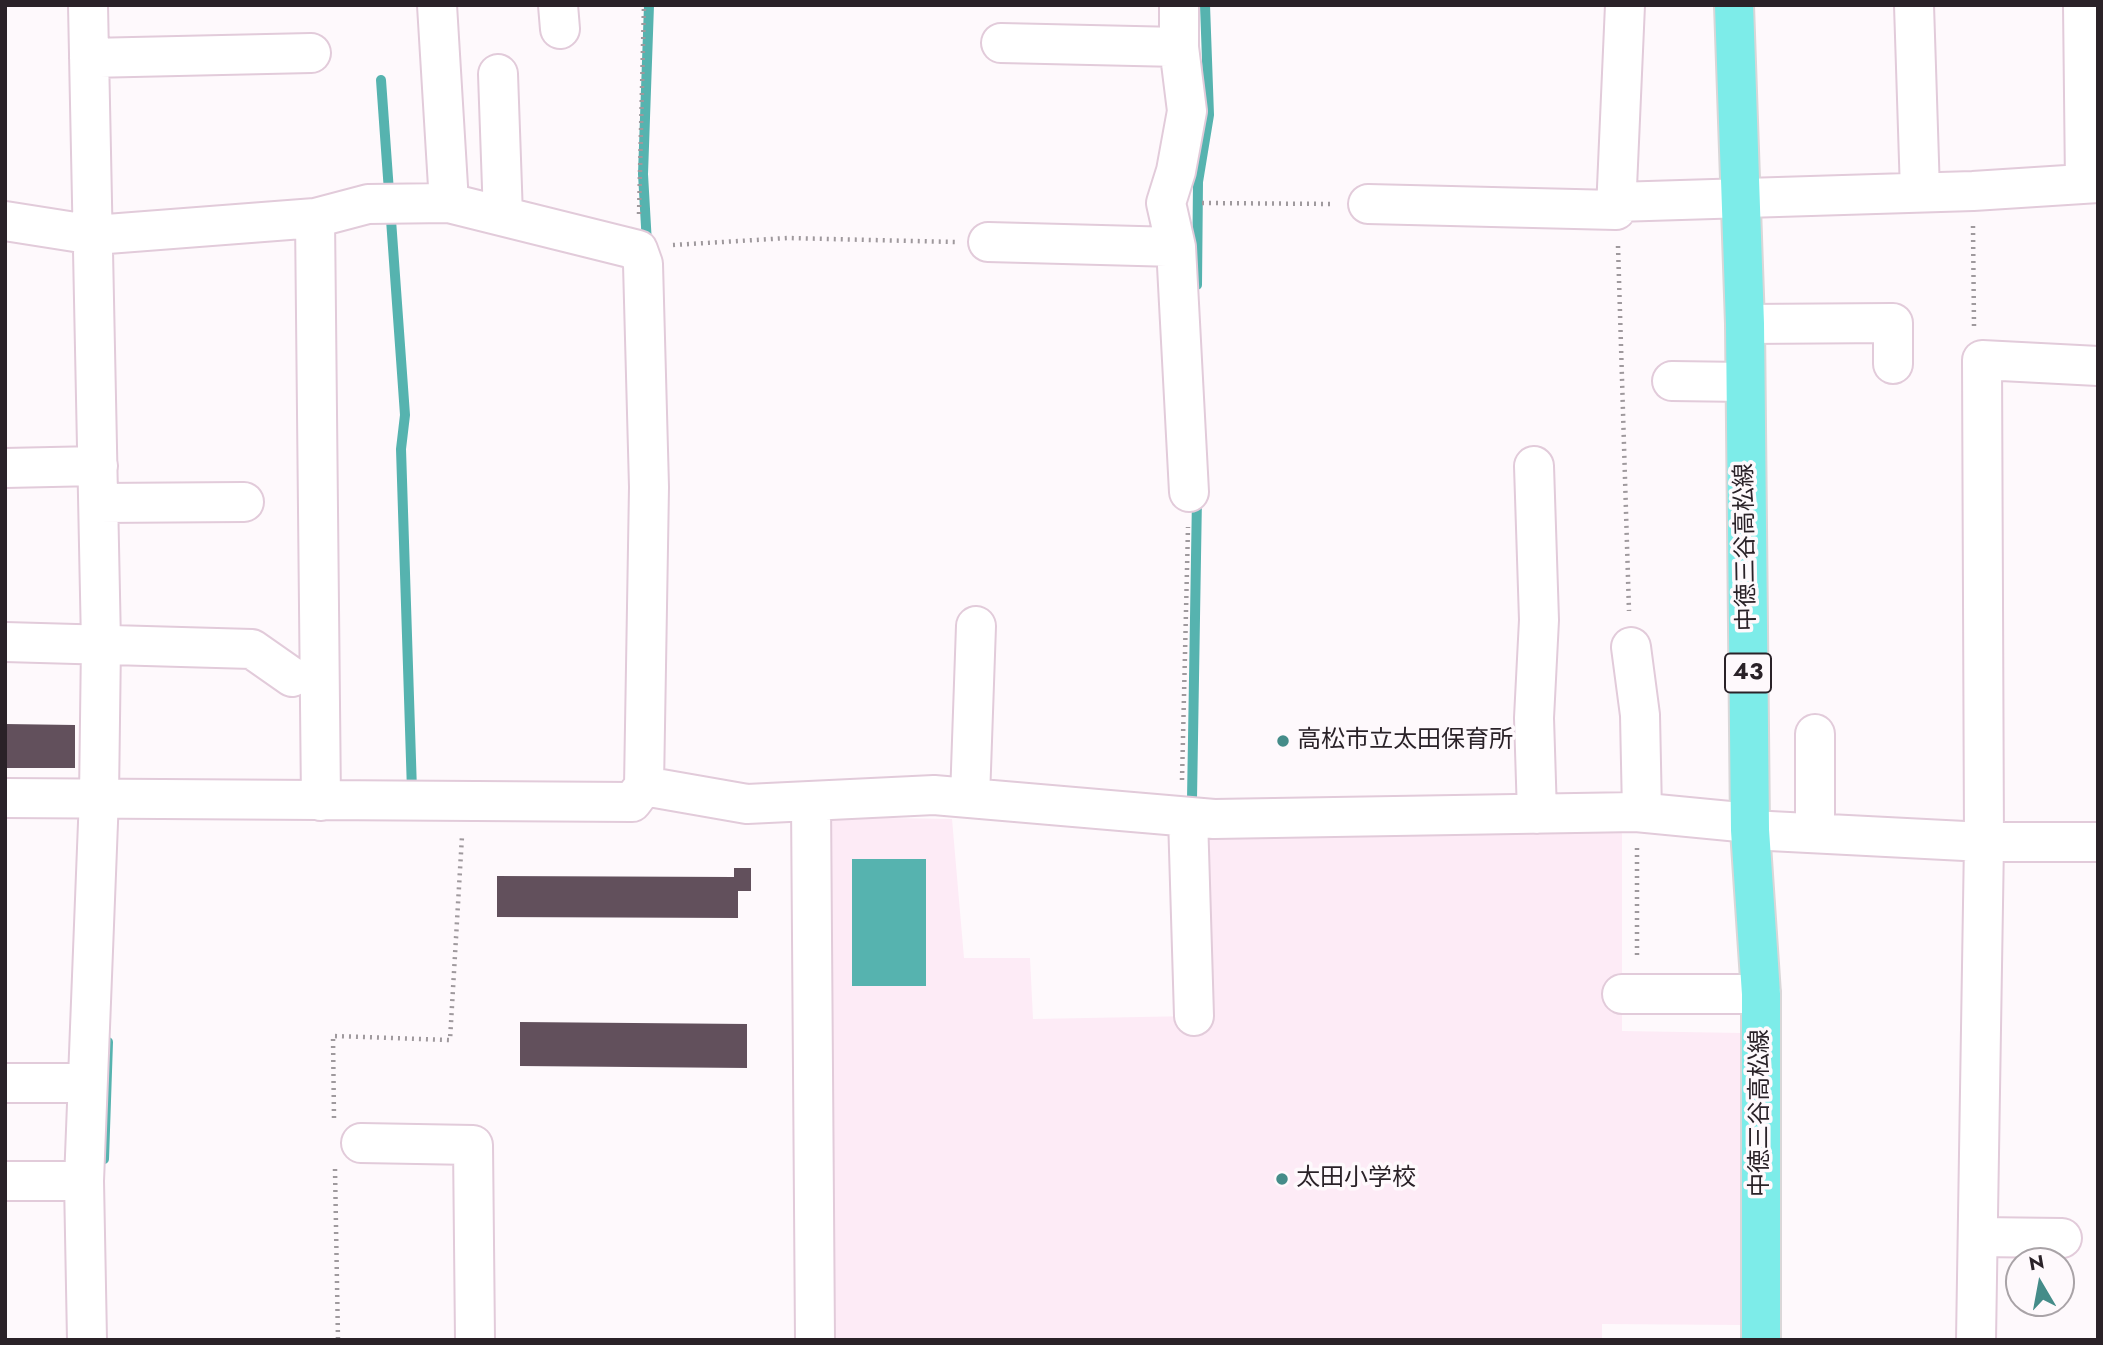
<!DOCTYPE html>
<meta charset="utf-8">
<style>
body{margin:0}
#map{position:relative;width:2103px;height:1345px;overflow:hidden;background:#fef9fc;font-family:Jost,sans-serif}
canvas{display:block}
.frame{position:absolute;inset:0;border:7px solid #2a2228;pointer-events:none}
.north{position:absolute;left:2005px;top:1247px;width:70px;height:70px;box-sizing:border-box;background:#fef9fc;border:2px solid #a9a3a7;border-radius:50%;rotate:350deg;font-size:19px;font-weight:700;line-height:28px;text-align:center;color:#2a2228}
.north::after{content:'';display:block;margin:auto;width:24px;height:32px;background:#458c89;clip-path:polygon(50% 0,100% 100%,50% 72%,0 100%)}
</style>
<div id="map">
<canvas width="2103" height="1345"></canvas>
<div class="frame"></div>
<div class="north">N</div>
</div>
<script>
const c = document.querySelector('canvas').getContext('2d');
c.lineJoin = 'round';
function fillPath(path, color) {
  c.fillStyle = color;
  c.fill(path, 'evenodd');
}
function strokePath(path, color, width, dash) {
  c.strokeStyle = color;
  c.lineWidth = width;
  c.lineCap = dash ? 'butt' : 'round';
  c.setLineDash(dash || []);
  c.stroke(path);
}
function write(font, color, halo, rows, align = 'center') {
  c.font = font + ' Jost,"Noto Sans JP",sans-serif';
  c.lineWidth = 7;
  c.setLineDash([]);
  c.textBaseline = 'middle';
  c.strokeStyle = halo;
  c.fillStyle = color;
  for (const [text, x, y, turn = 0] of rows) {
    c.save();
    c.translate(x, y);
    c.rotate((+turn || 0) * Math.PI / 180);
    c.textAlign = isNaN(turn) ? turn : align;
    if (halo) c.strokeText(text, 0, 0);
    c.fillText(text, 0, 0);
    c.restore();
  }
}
fillPath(new Path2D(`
 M 824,817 L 952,819 L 964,958 L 1030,958 L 1033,1019 L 1194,1016 L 1205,841 L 1210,833 L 1622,829 L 1622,1031 L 1742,1033 L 1741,1325 L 1602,1324 L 1602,1340 L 823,1340 Z`), '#fdebf6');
fillPath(new Path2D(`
 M 852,859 L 926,859 L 926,986 L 852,986 Z`), '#56b3af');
strokePath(new Path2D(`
 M 381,80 L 405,415 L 401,449 L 412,791
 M 647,244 L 643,174 L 649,5
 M 1197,285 L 1198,182 L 1209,115 L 1205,5
 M 1192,799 L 1197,497
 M 104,1159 L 108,1042`), '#56b3af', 10);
fillPath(new Path2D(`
 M 5,724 L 75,725 L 75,768 L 5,768 Z
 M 734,868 L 751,868 L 751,891 L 738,891 L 738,918 L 497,917 L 497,876 L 734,877 Z
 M 520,1022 L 747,1024 L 747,1068 L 520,1066 Z`), '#62505c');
const minor = new Path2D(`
 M 437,5 L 449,203 L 638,250 L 643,264 L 649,487 L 644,786 L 747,804 L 934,795 L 1214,819 L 1636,812 L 1750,823
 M 558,5 L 560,29
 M 1179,5 L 1179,47 L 1187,111 L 1176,171 L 1166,203 L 1176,247 L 1189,492
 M 1914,5 L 1920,192
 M 2083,5 L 2085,184
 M 1001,43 L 1179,47
 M 89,58 L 311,53
 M 498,74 L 503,216
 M 1616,202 L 1973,191 L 2098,183
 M 1368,204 L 1616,210 L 1625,5
 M 315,218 L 321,801
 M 5,221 L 94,235 L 315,218 L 368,204 L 449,203
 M 988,242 L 1176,247
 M 1745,324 L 1893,323 L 1893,364
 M 1672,381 L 1745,382
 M 1534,466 L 1539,620 L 1534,718 L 1537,814
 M 5,468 L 98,466
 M 99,503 L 244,502
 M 5,642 L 252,649 L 292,677
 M 1631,647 L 1640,715 L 1642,812
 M 5,798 L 632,802 L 644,786
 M 970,798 L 976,626
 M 811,802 L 815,1340
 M 1188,817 L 1194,1016
 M 1750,830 L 1984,842 L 2098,842
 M 1815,833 L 1815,734
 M 1622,994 L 1761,994
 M 5,1083 L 87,1083
 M 361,1143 L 473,1145 L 475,1340
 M 5,1181 L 84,1181
 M 1978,1237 L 2062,1238
 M 87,1340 L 84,1181 L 99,797 L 101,643 L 88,5
 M 1976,1340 L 1984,842 L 1982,360 L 2098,366`);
const primary = new Path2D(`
 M 1734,5 L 1745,324 L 1750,830 L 1761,994 L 1761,1340`);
strokePath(minor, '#e2cbda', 42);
strokePath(primary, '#d9d7d8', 42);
strokePath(new Path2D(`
 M 1202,203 L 1333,204
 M 639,214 L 644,5
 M 1973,226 L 1974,326
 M 673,245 L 788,238 L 955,242
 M 1618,246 L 1629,611
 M 1182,780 L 1188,527
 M 1637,848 L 1637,959
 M 334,1118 L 333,1036 L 450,1040 L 462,836
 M 335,1169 L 338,1340`), '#9f999d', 4.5, [2, 5]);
strokePath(minor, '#fff', 38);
strokePath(primary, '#7dece9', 38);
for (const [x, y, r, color] of [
 [1283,741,7,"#458c89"],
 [1282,1179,7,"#458c89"]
]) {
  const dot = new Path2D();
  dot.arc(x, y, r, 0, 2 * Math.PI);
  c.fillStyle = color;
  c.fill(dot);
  strokePath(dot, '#fef9fc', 2.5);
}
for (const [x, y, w] of [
 [1748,673,46]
]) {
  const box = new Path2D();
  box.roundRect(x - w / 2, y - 19.5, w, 39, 5);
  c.fillStyle = '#fef9fc';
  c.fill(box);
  strokePath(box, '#2a2228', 2);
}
write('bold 23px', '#2a2228', null, [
 ["43",1748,673]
]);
write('24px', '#2a2228', '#fef9fc', [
 ["中徳三谷高松線",1747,547,-91],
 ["中徳三谷高松線",1761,1113,-90]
]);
write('24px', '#2a2228', '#fef9fc', [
 ["高松市立太田保育所",1297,741],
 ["太田小学校",1296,1179]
], 'left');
</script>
